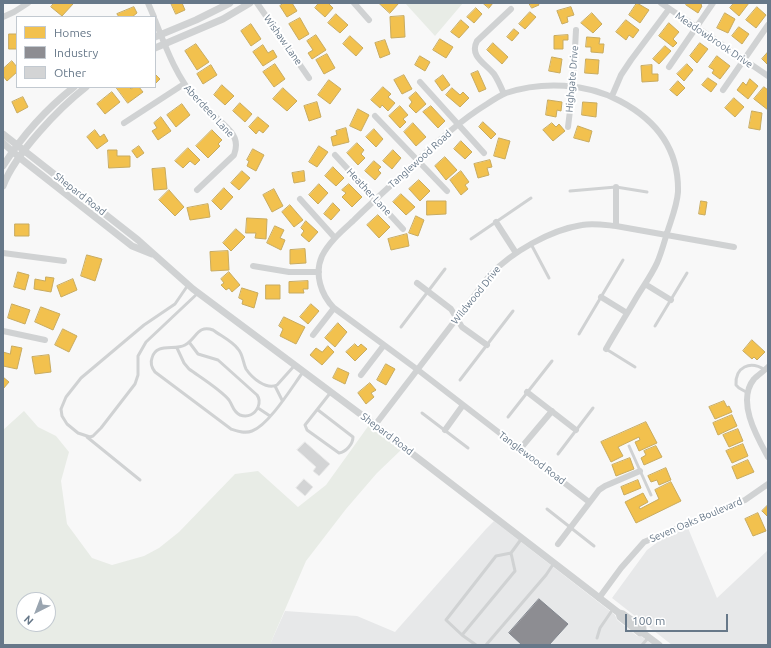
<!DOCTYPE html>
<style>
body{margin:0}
#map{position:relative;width:771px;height:648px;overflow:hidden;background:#f8f8f8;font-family:Ubuntu,sans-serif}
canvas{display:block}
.frame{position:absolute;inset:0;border:4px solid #677889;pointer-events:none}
.legend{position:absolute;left:16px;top:16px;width:140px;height:72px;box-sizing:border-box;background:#fff;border:1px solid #c2c9d0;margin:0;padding:5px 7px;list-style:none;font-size:12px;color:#677889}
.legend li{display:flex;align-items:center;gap:8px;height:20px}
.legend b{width:20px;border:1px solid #c2c9d0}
.north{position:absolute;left:16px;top:592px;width:40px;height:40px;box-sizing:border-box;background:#fff;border:1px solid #c2c9d0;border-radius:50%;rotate:222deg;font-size:11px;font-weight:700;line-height:16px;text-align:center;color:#677889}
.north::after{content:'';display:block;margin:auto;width:14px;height:18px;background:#9aa5b0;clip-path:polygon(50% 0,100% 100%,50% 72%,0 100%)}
.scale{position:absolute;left:625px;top:614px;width:103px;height:18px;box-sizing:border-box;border:2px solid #677889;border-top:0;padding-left:5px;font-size:12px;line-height:14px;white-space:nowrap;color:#677889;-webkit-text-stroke:3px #fff;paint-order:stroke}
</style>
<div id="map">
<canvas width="771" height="648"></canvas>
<div class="frame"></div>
<ul class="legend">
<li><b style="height:11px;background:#f2c14e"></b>Homes</li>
<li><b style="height:11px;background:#8d8d92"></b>Industry</li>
<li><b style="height:11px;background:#d3d4d5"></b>Other</li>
</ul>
<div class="north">N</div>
<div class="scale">100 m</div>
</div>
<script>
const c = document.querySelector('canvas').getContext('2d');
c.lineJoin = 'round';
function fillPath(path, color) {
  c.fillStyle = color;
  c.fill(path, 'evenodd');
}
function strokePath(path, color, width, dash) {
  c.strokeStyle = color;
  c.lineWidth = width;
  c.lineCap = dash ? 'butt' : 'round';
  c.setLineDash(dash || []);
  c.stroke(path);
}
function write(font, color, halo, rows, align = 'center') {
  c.font = font + ' Ubuntu,sans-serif';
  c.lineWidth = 4;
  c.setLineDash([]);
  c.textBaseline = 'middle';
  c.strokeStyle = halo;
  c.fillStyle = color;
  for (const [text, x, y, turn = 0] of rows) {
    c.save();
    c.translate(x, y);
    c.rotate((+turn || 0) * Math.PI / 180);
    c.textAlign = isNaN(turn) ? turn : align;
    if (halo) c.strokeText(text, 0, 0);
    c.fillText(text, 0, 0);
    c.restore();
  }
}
fillPath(new Path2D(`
 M 494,521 L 615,615 L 617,620 L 637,636 L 642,637 L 653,645 L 271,645 L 271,642 L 285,611 L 357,616 L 395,632 L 486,529 Z
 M 688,528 L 717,598 L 768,550 L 768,645 L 672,645 L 612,598 L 647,550 L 663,538 Z`), '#e7e8e9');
fillPath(new Path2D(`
 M 405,3 L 463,3 L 435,36 Z
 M 24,411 L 38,427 L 56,436 L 69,452 L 61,481 L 67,524 L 92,558 L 112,565 L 144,556 L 159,548 L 179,532 L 235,474 L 258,471 L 298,507 L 326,485 L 369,425 L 401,450 L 377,473 L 346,509 L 306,561 L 271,642 L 271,645 L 3,645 L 3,430 ZM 24,600 L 48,600 L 48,624 L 24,624 Z`), '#e8ece6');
const homes = new Path2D(`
 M 54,3 L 71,3 L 73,4 L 62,16 L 51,7 Z
 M 171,3 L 182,3 L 185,10 L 176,14 Z
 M 284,3 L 292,3 L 297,11 L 287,17 L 280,6 Z
 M 319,3 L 328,3 L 333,8 L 325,17 L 315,8 Z
 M 379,3 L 399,3 L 390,13 Z
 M 483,3 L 493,3 L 489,8 Z
 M 529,3 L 538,3 L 539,5 L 532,8 Z
 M 637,3 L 649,10 L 640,23 L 629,15 Z
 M 687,3 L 702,3 L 701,5 L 702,6 L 698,13 L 686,5 Z
 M 734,3 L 749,3 L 739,16 L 730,8 Z
 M 134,7 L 137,13 L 132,17 L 119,17 L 117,14 Z
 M 571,7 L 574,15 L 567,17 L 568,22 L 562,24 L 557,11 Z
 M 757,7 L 766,15 L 756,28 L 746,20 Z
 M 476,8 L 482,14 L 474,23 L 467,17 Z
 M 530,12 L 536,17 L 525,29 L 519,24 Z
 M 592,13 L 602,24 L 593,33 L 581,23 Z
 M 725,13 L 735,19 L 728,33 L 717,28 Z
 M 336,14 L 348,25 L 340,33 L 328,23 Z
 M 404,16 L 405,37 L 391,38 L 390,17 Z
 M 300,18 L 309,34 L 299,40 L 289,24 Z
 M 461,20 L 469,27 L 459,38 L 451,32 Z
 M 626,20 L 639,30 L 633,38 L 629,35 L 626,40 L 616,32 Z
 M 669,23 L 679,32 L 673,39 L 677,43 L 673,47 L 659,36 Z
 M 251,24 L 261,39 L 251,46 L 241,31 Z
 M 739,27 L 749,34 L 742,44 L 732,36 Z
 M 514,29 L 519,33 L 512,41 L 507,37 Z
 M 9,34 L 17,34 L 17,49 L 9,49 Z
 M 316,35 L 326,50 L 312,59 L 308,53 L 313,50 L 307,41 Z
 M 568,35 L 568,40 L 563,40 L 563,49 L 554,49 L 554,36 Z
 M 350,36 L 363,48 L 356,56 L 343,44 Z
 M 587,37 L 600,38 L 599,44 L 604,44 L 603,53 L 591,52 L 591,47 L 586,47 Z
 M 440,39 L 453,47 L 446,58 L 433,50 Z
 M 385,40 L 390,54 L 380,58 L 375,43 Z
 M 493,43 L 508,57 L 502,64 L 487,50 Z
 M 700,43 L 708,49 L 697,63 L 690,56 Z
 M 196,44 L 209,62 L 197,70 L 185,51 Z
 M 263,45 L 268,53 L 273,50 L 277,57 L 263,66 L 253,52 Z
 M 665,46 L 671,51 L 659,64 L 653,59 Z
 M 768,52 L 768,65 L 762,59 Z
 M 327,54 L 335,68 L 324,74 L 316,60 Z
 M 420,56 L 430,62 L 425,71 L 415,65 Z
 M 717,56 L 730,66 L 720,79 L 712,73 L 714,70 L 709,67 Z
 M 552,57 L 562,59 L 560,73 L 549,71 Z
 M 586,59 L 599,60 L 598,74 L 585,73 Z
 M 12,61 L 17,67 L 17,72 L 7,81 L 3,76 L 3,69 Z
 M 275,64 L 285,79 L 274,87 L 263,72 Z
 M 687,64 L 693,70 L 684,81 L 677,74 Z
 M 211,65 L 217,75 L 203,84 L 197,74 Z
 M 652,65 L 652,74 L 658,74 L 658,81 L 642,82 L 641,66 Z
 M 478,71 L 486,89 L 479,92 L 471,74 Z
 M 155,74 L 160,79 L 155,84 Z
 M 404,75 L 412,89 L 402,94 L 394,80 Z
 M 443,75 L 450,85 L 442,91 L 435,81 Z
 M 708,78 L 717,84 L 711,92 L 702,85 Z
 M 750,79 L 758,86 L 748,99 L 737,90 L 743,82 L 746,85 Z
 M 329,80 L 341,89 L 330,104 L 318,95 Z
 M 678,81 L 685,88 L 677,96 L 670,90 Z
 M 222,85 L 234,96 L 225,105 L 214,95 Z
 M 116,87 L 129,87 L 131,89 L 134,87 L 139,87 L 143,92 L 128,103 Z
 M 383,87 L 391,94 L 388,97 L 395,103 L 388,111 L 382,105 L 380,108 L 371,100 Z
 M 764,87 L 768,90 L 768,110 L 754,99 Z
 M 283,88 L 297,101 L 287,111 L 273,99 Z
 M 452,88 L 460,95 L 463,92 L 469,98 L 460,107 L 446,95 Z
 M 112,92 L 120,102 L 105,114 L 97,104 Z
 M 416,92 L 426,104 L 416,113 L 409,106 L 412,102 L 409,98 Z
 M 23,97 L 28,107 L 17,113 L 12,102 Z
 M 734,98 L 744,107 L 735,117 L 725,108 Z
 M 548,100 L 562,102 L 561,111 L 557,110 L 556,117 L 546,115 Z
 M 317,102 L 321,117 L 309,121 L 304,106 Z
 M 583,102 L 597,103 L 596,117 L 582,115 Z
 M 240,103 L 252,114 L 245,122 L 233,111 Z
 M 182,104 L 190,115 L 176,127 L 167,115 Z
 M 400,106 L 408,115 L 403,119 L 406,122 L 400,128 L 389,116 Z
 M 431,106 L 445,121 L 438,128 L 423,112 Z
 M 358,109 L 369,115 L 361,131 L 350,126 Z
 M 752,111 L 762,113 L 760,130 L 749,128 Z
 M 161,117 L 171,131 L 158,140 L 152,131 L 157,128 L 154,123 Z
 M 258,117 L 269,126 L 263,133 L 259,130 L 256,134 L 249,127 Z
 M 483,122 L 496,134 L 491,139 L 479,127 Z
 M 413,123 L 426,137 L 416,146 L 404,132 Z
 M 552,123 L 556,127 L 559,124 L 565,131 L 553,141 L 543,130 Z
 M 578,126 L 592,131 L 589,142 L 574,138 Z
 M 346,128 L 349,142 L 333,146 L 331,137 L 337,135 L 336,131 Z
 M 374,129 L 383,139 L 376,147 L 366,137 Z
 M 95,130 L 100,137 L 104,134 L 108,141 L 97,149 L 87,137 Z
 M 212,130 L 222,140 L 218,144 L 220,146 L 208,158 L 196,146 Z
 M 499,138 L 510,141 L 505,159 L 494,156 Z
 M 461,141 L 472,152 L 465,159 L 454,149 Z
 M 357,143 L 364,150 L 361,154 L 365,158 L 358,165 L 347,153 Z
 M 139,146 L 144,153 L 137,158 L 132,151 Z
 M 319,146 L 328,152 L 317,167 L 309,162 Z
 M 188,148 L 200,160 L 195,165 L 190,161 L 183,168 L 175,161 Z
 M 253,149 L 264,155 L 256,171 L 247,166 L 249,161 L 247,160 Z
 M 108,150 L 117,150 L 117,156 L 130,156 L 130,167 L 109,168 Z
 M 393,150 L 401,158 L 392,169 L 383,161 Z
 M 445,157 L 457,170 L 446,180 L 435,166 Z
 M 490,160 L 492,167 L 487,168 L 489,175 L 478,178 L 474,164 Z
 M 374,161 L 381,167 L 378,170 L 381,173 L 375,180 L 365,171 Z
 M 333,167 L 344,178 L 336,186 L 325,176 Z
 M 165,168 L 167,189 L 154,190 L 152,169 Z
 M 242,171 L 250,178 L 239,190 L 231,183 Z
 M 304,171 L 305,181 L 294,183 L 292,173 Z
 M 461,171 L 469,182 L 465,185 L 468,189 L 461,195 L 450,180 Z
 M 419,180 L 430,191 L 420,201 L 409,189 Z
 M 319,184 L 328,193 L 318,204 L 309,195 Z
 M 349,184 L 362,197 L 352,207 L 342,197 L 346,193 L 342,190 Z
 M 224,188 L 233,197 L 221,210 L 212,201 Z
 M 274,189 L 283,206 L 272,212 L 263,195 Z
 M 169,190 L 184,207 L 175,216 L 159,200 Z
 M 401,194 L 415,207 L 406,215 L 393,202 Z
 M 427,201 L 446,201 L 446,214 L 427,215 Z
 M 701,201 L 707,202 L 705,215 L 699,214 Z
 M 333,203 L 340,210 L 331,220 L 324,214 Z
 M 208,204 L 210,217 L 190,220 L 187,208 Z
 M 290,205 L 303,220 L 294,227 L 282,212 Z
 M 378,215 L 390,227 L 379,238 L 367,225 Z
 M 416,216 L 424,220 L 418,236 L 409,233 Z
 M 247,218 L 267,219 L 266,239 L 255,238 L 256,233 L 246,233 Z
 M 306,221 L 318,232 L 309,242 L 301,235 L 304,231 L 301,228 Z
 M 15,224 L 29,224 L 29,236 L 15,236 Z
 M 275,226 L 284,230 L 280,238 L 285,240 L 281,250 L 267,243 Z
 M 236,229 L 245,237 L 231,251 L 223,243 Z
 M 407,234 L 409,246 L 391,250 L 388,239 Z
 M 305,249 L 306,263 L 290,264 L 290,250 Z
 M 228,251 L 229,270 L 211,271 L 210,252 Z
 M 87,255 L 102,259 L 95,281 L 81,276 Z
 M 18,272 L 29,275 L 25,290 L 14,287 Z
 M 229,272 L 240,285 L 232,292 L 229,288 L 226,290 L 221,285 L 224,283 L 221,279 Z
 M 46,277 L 54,278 L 51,292 L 34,289 L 35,279 L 45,281 Z
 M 73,279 L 77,290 L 61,297 L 57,286 Z
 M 308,281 L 308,289 L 303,289 L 304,293 L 289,293 L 289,282 Z
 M 266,285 L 280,285 L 280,299 L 266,299 Z
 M 242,288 L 258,293 L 254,308 L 242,304 L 243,300 L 239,298 Z
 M 12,304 L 30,310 L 25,324 L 8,318 Z
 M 311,304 L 319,311 L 308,324 L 300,317 Z
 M 41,307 L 60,314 L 53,330 L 35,322 Z
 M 284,317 L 305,327 L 296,344 L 280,336 L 283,329 L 279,326 Z
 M 338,323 L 347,332 L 335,347 L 325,338 Z
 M 63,329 L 77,336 L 69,352 L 55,345 Z
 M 752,340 L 765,352 L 757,360 L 754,357 L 752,359 L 743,351 Z
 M 355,344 L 358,347 L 361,344 L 367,349 L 355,361 L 346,352 Z
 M 12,346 L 22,348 L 17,369 L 3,366 L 3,352 L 10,354 Z
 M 328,346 L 334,352 L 322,365 L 310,355 L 316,348 L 322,352 Z
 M 49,355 L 51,372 L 35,374 L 32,357 Z
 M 386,364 L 395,369 L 386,385 L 377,380 Z
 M 338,368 L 349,373 L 345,384 L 333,378 Z
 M 3,377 L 9,382 L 3,389 Z
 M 370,383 L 376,390 L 371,393 L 374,397 L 366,404 L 358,393 Z
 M 724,401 L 727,407 L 729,406 L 732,412 L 715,419 L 709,407 Z
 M 732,415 L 737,426 L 718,435 L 713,423 Z
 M 646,422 L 657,443 L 639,451 L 635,442 L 640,440 L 639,437 L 618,447 L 623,456 L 611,462 L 601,442 Z
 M 738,429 L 743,441 L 729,447 L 723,435 Z
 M 743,444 L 748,456 L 732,463 L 726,451 Z
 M 656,446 L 662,457 L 644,465 L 641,458 L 646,455 L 644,451 Z
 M 630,458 L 634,469 L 616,476 L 612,465 Z
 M 748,460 L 754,472 L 737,479 L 732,467 Z
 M 666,468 L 671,480 L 659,485 L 657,480 L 651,482 L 648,476 Z
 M 638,480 L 641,488 L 624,495 L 621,487 Z
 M 671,482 L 681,501 L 636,523 L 625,502 L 643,493 L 648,502 L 639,507 L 640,509 L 659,499 L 655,490 Z
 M 768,505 L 768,517 L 762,511 Z
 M 758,513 L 766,531 L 753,536 L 745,519 Z`);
fillPath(homes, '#f2c14e');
strokePath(homes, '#c8ab60', 1);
const industry = new Path2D(`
 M 539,599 L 568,624 L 549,645 L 522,645 L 509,633 Z`);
fillPath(industry, '#8d8d92');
strokePath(industry, '#82878f', 1);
const building = new Path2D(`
 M 305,442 L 330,464 L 319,476 L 313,471 L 316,467 L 297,450 Z
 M 304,479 L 313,487 L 305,496 L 296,488 Z`);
fillPath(building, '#d3d4d5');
strokePath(building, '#e8e8e8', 1);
strokePath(new Path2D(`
 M 570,191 L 616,187 L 647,192
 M 471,239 L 531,198
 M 531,244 L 549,278
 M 188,285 L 175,304 L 144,325 L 81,378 L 66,397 L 61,409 L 62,416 L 67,424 L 78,433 L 90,437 L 93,436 L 101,428 L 135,384 L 138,375 L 138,356 L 146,342 L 198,293
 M 655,326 L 687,273
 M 401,327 L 445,269
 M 579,334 L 623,260
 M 177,348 L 184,363 L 189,369 C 200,377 221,390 229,400 C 233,406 233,412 240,415 C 248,418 255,414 258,407 C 260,402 260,399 257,395 L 218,360 L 198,354 L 189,342
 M 606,349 L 635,367
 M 295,365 L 277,385 C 266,390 252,378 246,369 C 243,363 243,354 238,349 C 232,341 221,336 213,330 C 198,324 196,339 185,345 C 175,351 156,342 152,358 C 150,363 152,368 155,372 L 231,429 C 237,431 245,434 252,431 C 269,425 292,387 303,372
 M 460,380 L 513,311
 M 275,386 L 282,400
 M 748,393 L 739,388 L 736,385 C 735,367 750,360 765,370
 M 258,408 L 270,416
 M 318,410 L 353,437 C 353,444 346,452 339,453 L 307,430 L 305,425 L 331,392
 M 422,413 L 468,448
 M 508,417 L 552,361
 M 87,437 L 140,480
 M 629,446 L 651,495
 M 558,454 L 593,408
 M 547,509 L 594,546
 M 462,635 L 446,620 L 496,556 L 511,553
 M 597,638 L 600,628 L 613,609
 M 476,645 L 462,635 L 515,571 L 511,553 L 522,538
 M 486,645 L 546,575 L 554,563
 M 642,645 L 649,637`), '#d0d2d3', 3);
strokePath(new Path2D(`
 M 148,3 L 154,17
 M 257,3 L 309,78
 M 354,3 L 369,20
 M 661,3 L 768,76
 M 3,17 L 14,12 L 28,3
 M 155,20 C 166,48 176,76 196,99 C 207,111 221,120 231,132 C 237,139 237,147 234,155 L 197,190
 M 669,67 L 713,3
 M 420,82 L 484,153
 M 723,90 L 768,25
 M 504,94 C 501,87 498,80 494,74 C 485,63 469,56 477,41 L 511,9
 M 612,96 L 621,75 L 631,60 L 669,9
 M 375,116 L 447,191
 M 124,123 L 184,84
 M 568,127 L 573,86 L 576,30
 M 335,155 L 403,229
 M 300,199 L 335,238
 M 496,222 L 516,253
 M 616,226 L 616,187
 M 3,253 L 64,261
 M 253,266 L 289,272 L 319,272
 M 417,283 L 451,309 L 462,327 L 487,345
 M 645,284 L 671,300
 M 601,297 L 627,313
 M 3,331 L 45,340
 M 313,335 L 334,308
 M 768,367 C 764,371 758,375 754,379 C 736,401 757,437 768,457
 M 361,375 L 384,345
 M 527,392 L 576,430
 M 375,425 L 490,275 C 512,252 550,230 582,225 C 593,223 605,225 616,226 L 734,247
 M 445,430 L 463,405
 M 520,449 L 552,411
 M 589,502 L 418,370 L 334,308 C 321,295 314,274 322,256 C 329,242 342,231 353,221 C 365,209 377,198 389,187 C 421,158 451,126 487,104 C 493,100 499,96 506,93 C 542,81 587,83 620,101 C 656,120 679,149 678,192 C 677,206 671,220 667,233 C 664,243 661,254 657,263 C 651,276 642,288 635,300 C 625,317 615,333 606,349
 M 558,544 L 599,490 L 605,486 L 640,471
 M 599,598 L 621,568 L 644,542 L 745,500 L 768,484`), '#d0d2d3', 6);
strokePath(new Path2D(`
 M 155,37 L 196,20 L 230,3
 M 155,48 L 223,19 L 250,3
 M 3,134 L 138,240 L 193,289 L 375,425 L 619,613 L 620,617 L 640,633 L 643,633 L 659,645
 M 3,143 L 20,158 L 132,246 L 152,254
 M 3,166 C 22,136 46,109 74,87
 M 3,186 C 15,154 59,108 86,87
 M 619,613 L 623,614 L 643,628 L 643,633`), '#d0d2d3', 7);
write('10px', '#677889', '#fff', [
 ["Wishaw Lane",283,40,55],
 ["Meadowbrook Drive",714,40,34],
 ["Highgate Drive",572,79,-85],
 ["Aberdeen Lane",209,111,47],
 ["Tanglewood Road",420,159,-42],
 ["Heather Lane",369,192,47],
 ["Shepard Road",80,194,38],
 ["Wildwood Drive",476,295,-51],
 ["Shepard Road",387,434,37],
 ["Tanglewood Road",532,458,37],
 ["Seven Oaks Boulevard",696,520,-23]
]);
</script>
